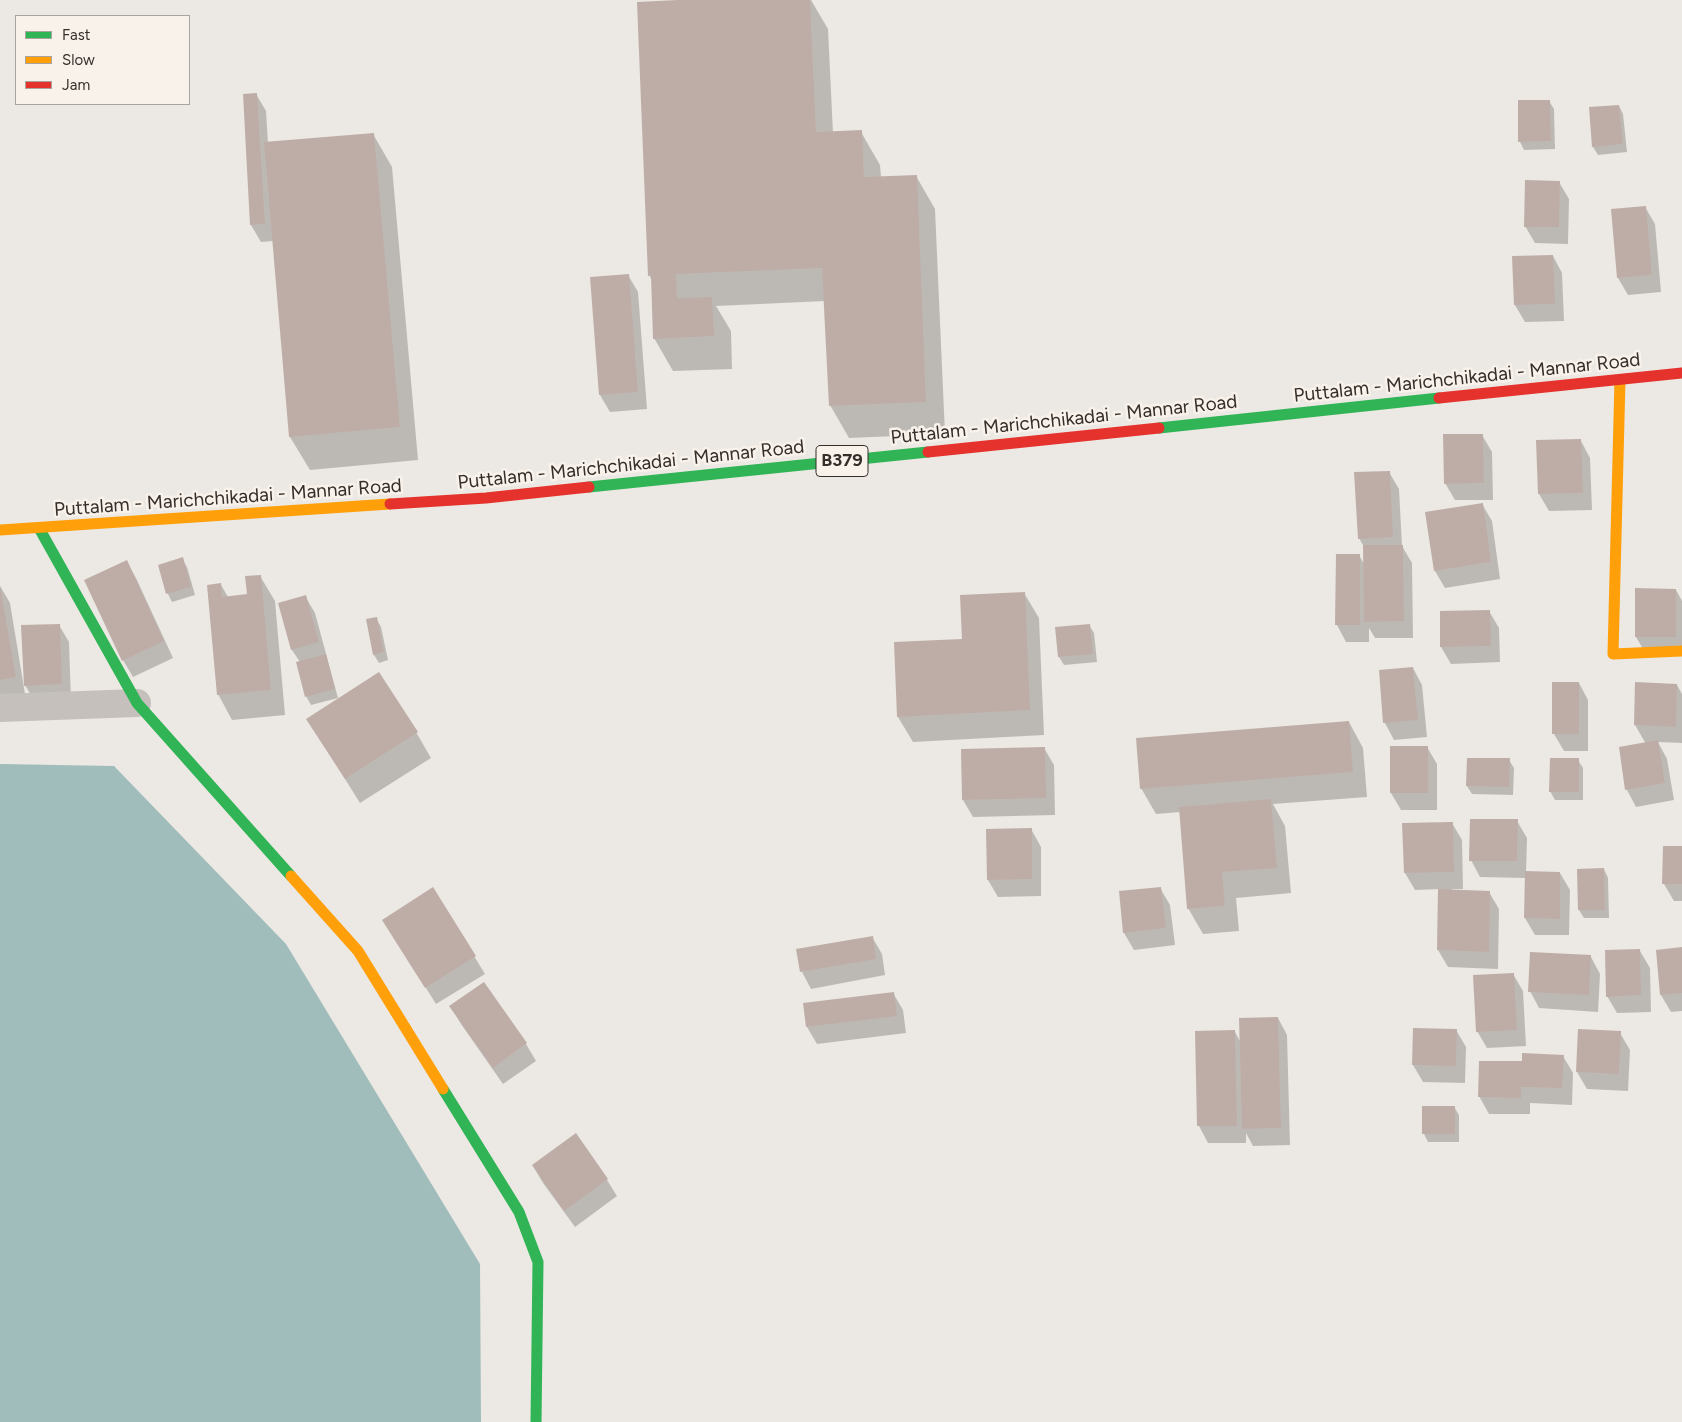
<!DOCTYPE html>
<style>
body{margin:0}
#map{position:relative;width:1682px;height:1422px;overflow:hidden;background:#ece8e3;font-family:Figtree,sans-serif}
canvas{display:block}
.legend{position:absolute;left:15px;top:15px;width:175px;height:90px;box-sizing:border-box;background:#f8f2eb;border:1px solid #aaa49e;margin:0;padding:6px 9px;list-style:none;font-size:15px;color:#362e2a}
.legend li{display:flex;align-items:center;gap:10px;height:25px}
.legend b{width:25px;border:1px solid #aaa49e}
</style>
<div id="map">
<canvas width="1682" height="1422"></canvas>
<ul class="legend">
<li><b style="height:6px;background:#30b455"></b>Fast</li>
<li><b style="height:6px;background:#ff9f0a"></b>Slow</li>
<li><b style="height:6px;background:#e5322d"></b>Jam</li>
</ul>
</div>
<script>
const c = document.querySelector('canvas').getContext('2d');
c.lineJoin = 'round';
function fillPath(path, color) {
  c.fillStyle = color;
  c.fill(path, 'evenodd');
}
function strokePath(path, color, width, dash) {
  c.strokeStyle = color;
  c.lineWidth = width;
  c.lineCap = dash ? 'butt' : 'round';
  c.setLineDash(dash || []);
  c.stroke(path);
}
function write(font, color, halo, rows, align = 'center') {
  c.font = font + ' Figtree,sans-serif';
  c.lineWidth = 5;
  c.setLineDash([]);
  c.textBaseline = 'middle';
  c.strokeStyle = halo;
  c.fillStyle = color;
  for (const [text, x, y, turn = 0] of rows) {
    c.save();
    c.translate(x, y);
    c.rotate((+turn || 0) * Math.PI / 180);
    c.textAlign = isNaN(turn) ? turn : align;
    if (halo) c.strokeText(text, 0, 0);
    c.fillText(text, 0, 0);
    c.restore();
  }
}
fillPath(new Path2D(`
 M 0,764 L 114,766 L 286,944 L 480,1264 L 481,1422 L 0,1422 Z`), '#a1bdbb');
fillPath(new Path2D(`
 M 710,0 L 811,0 L 828,29 L 833,133 L 861,132 L 880,165 L 881,177 L 916,176 L 935,209 L 945,434 L 849,438 L 830,405 L 825,301 L 716,306 L 731,331 L 732,369 L 673,371 L 654,338 L 653,282 L 649,275 Z
 M 256,94 L 266,111 L 268,143 L 373,134 L 392,167 L 418,460 L 310,470 L 290,437 L 274,241 L 261,242 L 251,225 Z
 M 1549,101 L 1554,109 L 1555,149 L 1524,150 L 1520,142 Z
 M 1619,106 L 1623,114 L 1627,152 L 1598,155 L 1593,147 Z
 M 1559,182 L 1569,199 L 1568,244 L 1535,243 L 1525,226 Z
 M 1645,207 L 1655,224 L 1661,292 L 1628,295 L 1618,278 L 1612,210 Z
 M 1553,256 L 1562,273 L 1564,321 L 1525,322 L 1515,305 Z
 M 628,275 L 638,292 L 647,409 L 610,412 L 600,395 L 591,278 Z
 M 1482,435 L 1492,452 L 1493,500 L 1455,500 L 1445,483 Z
 M 1581,441 L 1590,458 L 1592,510 L 1549,511 L 1539,494 Z
 M 1389,472 L 1399,489 L 1402,546 L 1412,563 L 1413,638 L 1375,638 L 1369,628 L 1369,642 L 1346,642 L 1337,625 L 1359,555 L 1364,564 L 1364,547 L 1359,538 Z
 M 1482,504 L 1492,521 L 1500,579 L 1445,588 L 1435,571 Z
 M 182,559 L 187,567 L 195,595 L 172,602 L 168,594 L 159,566 Z
 M 126,561 L 136,578 L 173,658 L 133,677 L 123,660 Z
 M 260,576 L 275,601 L 285,715 L 232,720 L 218,694 L 221,585 L 228,597 L 248,595 Z
 M 0,586 L 10,603 L 25,694 L 0,698 Z
 M 1676,590 L 1682,601 L 1682,654 L 1646,654 L 1636,637 Z
 M 1024,593 L 1039,618 L 1044,735 L 913,742 L 898,717 Z
 M 305,596 L 315,613 L 338,698 L 311,705 L 306,696 L 300,662 L 292,650 L 280,604 Z
 M 1489,611 L 1499,628 L 1500,662 L 1451,664 L 1441,647 Z
 M 376,618 L 381,627 L 388,660 L 379,663 L 374,655 Z
 M 59,625 L 69,642 L 71,701 L 35,702 L 25,685 Z
 M 1089,625 L 1094,633 L 1097,662 L 1064,665 L 1059,657 Z
 M 1413,668 L 1422,685 L 1427,737 L 1394,740 L 1385,723 L 1380,671 Z
 M 1579,683 L 1588,700 L 1588,751 L 1564,751 L 1554,734 Z
 M 1677,685 L 1682,694 L 1682,743 L 1658,742 L 1667,759 L 1674,800 L 1636,807 L 1627,790 L 1620,748 L 1646,744 L 1635,725 Z
 M 308,720 L 416,732 L 431,758 L 360,803 Z
 M 1349,722 L 1363,748 L 1367,797 L 1273,804 L 1285,826 L 1291,893 L 1236,898 L 1239,931 L 1203,934 L 1188,908 L 1181,812 L 1156,814 L 1141,788 Z
 M 1427,747 L 1437,764 L 1437,810 L 1401,810 L 1391,793 Z
 M 1044,748 L 1054,765 L 1055,815 L 973,817 L 963,800 Z
 M 1509,760 L 1514,768 L 1513,795 L 1472,794 L 1467,786 Z
 M 1578,760 L 1583,768 L 1583,800 L 1555,800 L 1550,791 Z
 M 1517,821 L 1527,838 L 1526,873 L 1560,873 L 1570,890 L 1569,935 L 1535,935 L 1525,918 L 1526,878 L 1480,877 L 1471,860 Z
 M 1452,823 L 1462,840 L 1463,889 L 1452,889 L 1452,891 L 1489,892 L 1499,909 L 1498,969 L 1448,967 L 1438,950 L 1440,889 L 1415,890 L 1405,873 Z
 M 1031,829 L 1041,847 L 1041,896 L 998,897 L 988,880 Z
 M 1682,847 L 1682,901 L 1674,901 L 1664,884 Z
 M 1604,869 L 1608,878 L 1609,918 L 1584,918 L 1579,910 Z
 M 1160,888 L 1170,905 L 1175,945 L 1134,950 L 1124,933 L 1120,892 Z
 M 433,889 L 485,974 L 436,1004 L 394,937 Z
 M 872,937 L 882,954 L 885,975 L 811,989 L 802,972 Z
 M 1682,949 L 1682,1011 L 1671,1012 L 1661,995 Z
 M 1640,951 L 1650,968 L 1651,1012 L 1617,1013 L 1607,996 Z
 M 1591,957 L 1600,974 L 1598,1012 L 1539,1008 L 1530,991 Z
 M 1513,974 L 1523,991 L 1526,1046 L 1487,1048 L 1477,1031 Z
 M 483,983 L 526,1044 L 536,1061 L 503,1084 L 461,1024 L 451,1007 Z
 M 893,993 L 903,1010 L 906,1033 L 817,1044 L 807,1027 Z
 M 1278,1018 L 1287,1035 L 1290,1145 L 1253,1146 L 1246,1133 L 1246,1143 L 1208,1143 L 1199,1126 L 1197,1032 L 1235,1032 L 1241,1043 Z
 M 1456,1030 L 1466,1047 L 1465,1083 L 1423,1082 L 1413,1065 Z
 M 1620,1033 L 1630,1050 L 1628,1091 L 1587,1089 L 1577,1072 Z
 M 1563,1056 L 1573,1073 L 1572,1105 L 1530,1103 L 1530,1114 L 1489,1114 L 1479,1096 L 1523,1063 Z
 M 1424,1107 L 1454,1107 L 1459,1115 L 1459,1142 L 1428,1142 L 1424,1134 Z
 M 533,1166 L 607,1180 L 617,1196 L 575,1227 L 543,1183 Z`), '#0003');
fillPath(new Path2D(`
 M 678,0 L 810,0 L 816,132 L 862,130 L 864,177 L 917,175 L 926,402 L 829,406 L 822,268 L 676,274 L 677,298 L 712,297 L 714,336 L 653,339 L 651,275 L 648,276 L 637,2 Z
 M 257,93 L 265,224 L 250,225 L 243,94 Z
 M 1518,100 L 1550,100 L 1551,141 L 1518,142 Z
 M 1619,105 L 1623,144 L 1592,147 L 1589,107 Z
 M 374,133 L 400,427 L 289,437 L 264,142 Z
 M 1525,180 L 1560,181 L 1559,227 L 1524,227 Z
 M 1646,206 L 1652,275 L 1617,278 L 1611,209 Z
 M 1553,255 L 1555,304 L 1514,305 L 1512,256 Z
 M 629,274 L 638,392 L 599,395 L 590,277 Z
 M 1443,434 L 1483,434 L 1484,483 L 1444,484 Z
 M 1581,439 L 1583,493 L 1538,494 L 1536,440 Z
 M 1390,471 L 1393,537 L 1358,539 L 1354,472 Z
 M 1483,503 L 1491,562 L 1434,571 L 1425,512 Z
 M 1363,545 L 1403,545 L 1404,621 L 1364,622 Z
 M 1336,554 L 1360,554 L 1360,625 L 1335,625 Z
 M 183,557 L 191,587 L 166,594 L 158,565 Z
 M 127,560 L 164,641 L 122,661 L 84,580 Z
 M 261,575 L 271,690 L 217,695 L 207,585 L 221,583 L 222,597 L 247,594 L 245,576 Z
 M 0,586 L 16,677 L 0,680 Z
 M 1635,588 L 1676,589 L 1676,637 L 1635,637 Z
 M 1025,592 L 1030,710 L 897,717 L 894,642 L 962,639 L 960,595 Z
 M 306,595 L 319,642 L 291,650 L 278,603 Z
 M 1490,610 L 1491,646 L 1440,647 L 1440,611 Z
 M 377,617 L 384,652 L 373,655 L 366,619 Z
 M 60,624 L 62,684 L 24,686 L 21,625 Z
 M 1090,624 L 1093,654 L 1058,657 L 1055,627 Z
 M 326,654 L 335,689 L 305,697 L 296,662 Z
 M 1413,667 L 1418,720 L 1383,723 L 1379,670 Z
 M 379,672 L 418,732 L 345,779 L 306,719 Z
 M 1552,682 L 1579,682 L 1579,734 L 1552,734 Z
 M 1635,682 L 1677,684 L 1676,727 L 1634,725 Z
 M 1349,721 L 1353,772 L 1140,789 L 1136,738 Z
 M 1658,740 L 1665,783 L 1625,790 L 1619,747 Z
 M 1390,746 L 1428,746 L 1428,793 L 1390,793 Z
 M 1045,747 L 1046,798 L 962,800 L 961,749 Z
 M 1467,758 L 1510,758 L 1509,787 L 1466,786 Z
 M 1550,758 L 1579,758 L 1579,792 L 1549,792 Z
 M 1271,799 L 1277,868 L 1222,872 L 1225,906 L 1187,909 L 1179,807 Z
 M 1470,819 L 1518,819 L 1517,861 L 1469,861 Z
 M 1453,822 L 1454,872 L 1404,873 L 1402,823 Z
 M 1032,828 L 1032,879 L 987,880 L 986,829 Z
 M 1663,846 L 1682,846 L 1682,884 L 1662,884 Z
 M 1604,868 L 1605,910 L 1578,910 L 1577,869 Z
 M 1525,871 L 1560,872 L 1560,919 L 1524,918 Z
 M 433,887 L 476,956 L 425,988 L 382,920 Z
 M 1161,887 L 1166,928 L 1123,933 L 1119,891 Z
 M 1438,889 L 1490,891 L 1489,952 L 1437,950 Z
 M 873,936 L 876,959 L 800,972 L 796,949 Z
 M 1682,947 L 1682,993 L 1660,995 L 1656,950 Z
 M 1640,949 L 1641,995 L 1606,997 L 1605,950 Z
 M 1530,952 L 1591,955 L 1589,995 L 1528,992 Z
 M 1514,973 L 1517,1030 L 1476,1032 L 1473,975 Z
 M 484,982 L 527,1043 L 493,1068 L 449,1006 Z
 M 894,992 L 897,1016 L 806,1027 L 803,1003 Z
 M 1278,1017 L 1281,1128 L 1242,1129 L 1239,1018 Z
 M 1413,1028 L 1457,1029 L 1456,1066 L 1412,1065 Z
 M 1578,1029 L 1621,1031 L 1619,1074 L 1576,1072 Z
 M 1235,1030 L 1237,1126 L 1197,1126 L 1195,1031 Z
 M 1522,1053 L 1564,1055 L 1562,1088 L 1521,1087 L 1521,1098 L 1478,1097 L 1479,1061 L 1522,1061 Z
 M 1422,1106 L 1455,1106 L 1455,1134 L 1422,1134 Z
 M 576,1133 L 608,1179 L 564,1211 L 532,1165 Z`), '#beada6');
strokePath(new Path2D(`
 M 0,708 L 137,703`), '#c5c0bc', 28);
strokePath(new Path2D(`
 M 1159,428 L 1439,398
 M 589,487 L 928,452
 M 39,528 L 137,703 L 291,876
 M 443,1089 L 519,1212 L 538,1262 L 536,1422`), '#30b455', 11);
strokePath(new Path2D(`
 M 1620,380 L 1613,654 L 1682,651
 M 0,530 L 390,504
 M 291,876 L 358,951 L 443,1089`), '#ff9f0a', 11);
strokePath(new Path2D(`
 M 1439,398 L 1682,373
 M 928,452 L 1159,428
 M 390,504 L 486,498 L 589,487`), '#e5322d', 11);
for (const [x, y, w] of [
 [842,461,52]
]) {
  const box = new Path2D();
  box.roundRect(x - w / 2, y - 15.5, w, 31, 4);
  c.fillStyle = '#f8f2eb';
  c.fill(box);
  strokePath(box, '#362e2a', 1);
}
write('bold 18px', '#362e2a', null, [
 ["B379",842,461]
]);
write('19px', '#362e2a', '#f8f2eb', [
 ["Puttalam - Marichchikadai - Mannar Road",1467,378,-6],
 ["Puttalam - Marichchikadai - Mannar Road",1064,420,-6],
 ["Puttalam - Marichchikadai - Mannar Road",631,465,-6],
 ["Puttalam - Marichchikadai - Mannar Road",228,498,-4]
]);
</script>
